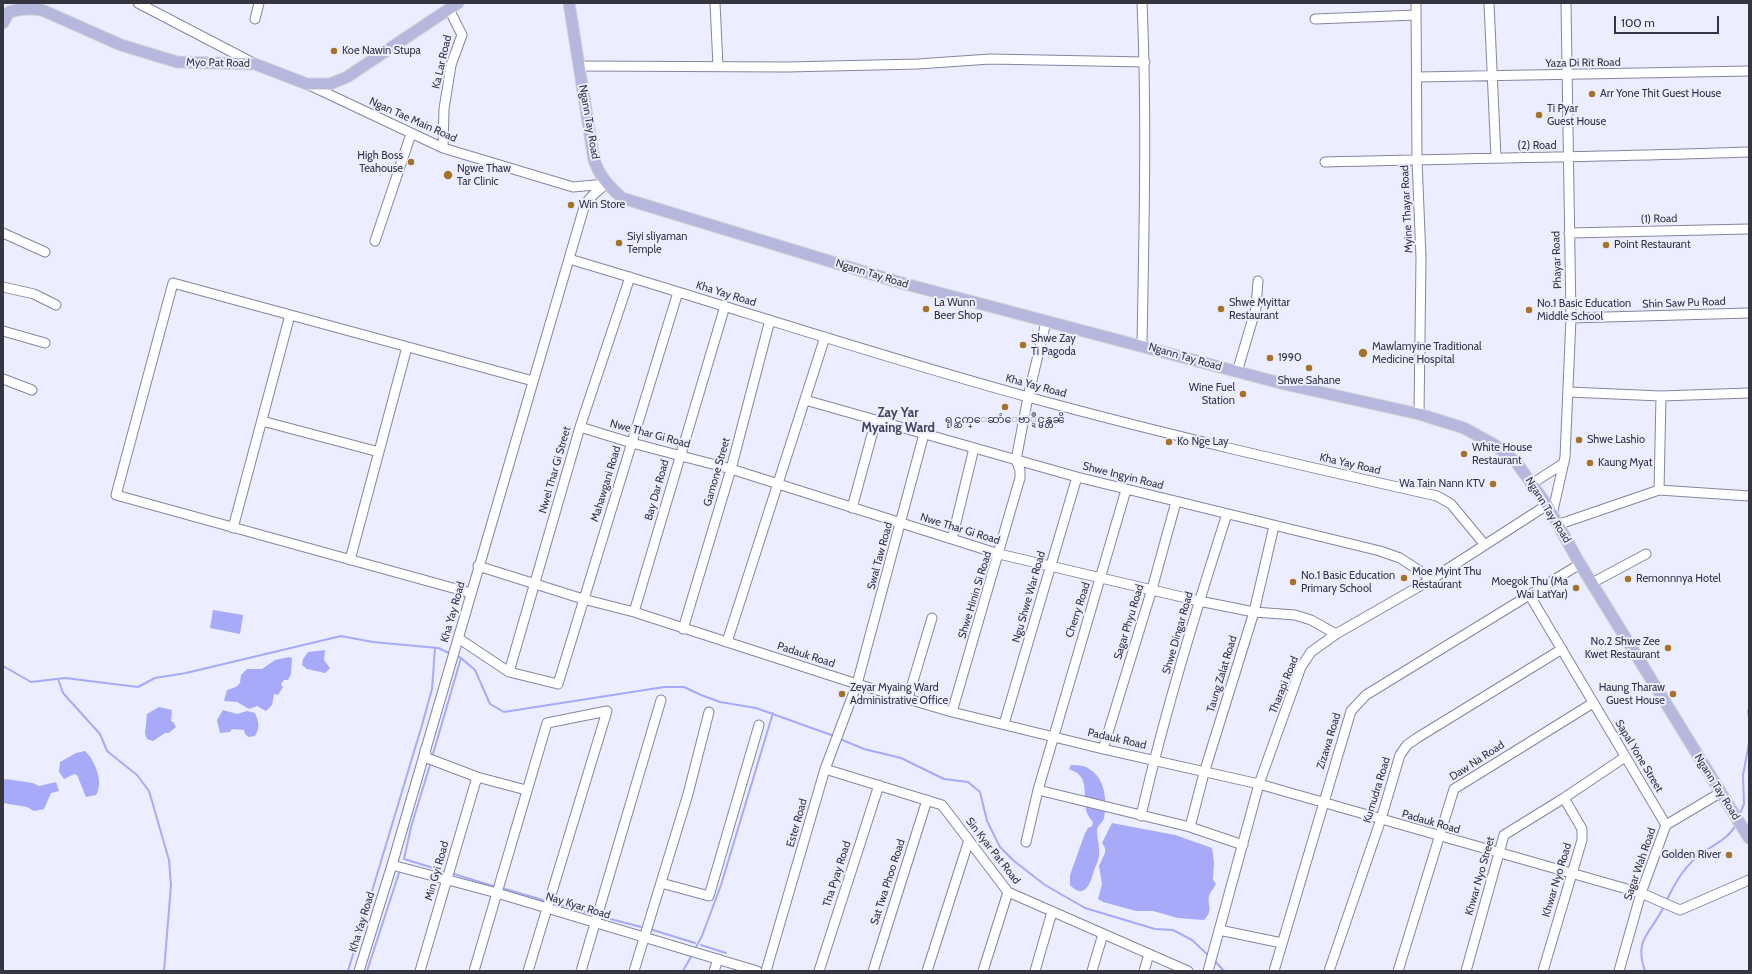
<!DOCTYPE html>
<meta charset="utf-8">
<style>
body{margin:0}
#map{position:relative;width:1752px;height:974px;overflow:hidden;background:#ecedfe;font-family:Cabin,sans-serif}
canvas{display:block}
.frame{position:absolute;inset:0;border:4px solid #343540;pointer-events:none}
.scale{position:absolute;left:1614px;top:16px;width:105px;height:18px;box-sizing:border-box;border:2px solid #343540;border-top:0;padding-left:5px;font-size:12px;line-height:14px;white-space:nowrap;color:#343540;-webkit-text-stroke:3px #ecedfe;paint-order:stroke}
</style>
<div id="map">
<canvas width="1752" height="974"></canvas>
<div class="frame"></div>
<div class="scale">100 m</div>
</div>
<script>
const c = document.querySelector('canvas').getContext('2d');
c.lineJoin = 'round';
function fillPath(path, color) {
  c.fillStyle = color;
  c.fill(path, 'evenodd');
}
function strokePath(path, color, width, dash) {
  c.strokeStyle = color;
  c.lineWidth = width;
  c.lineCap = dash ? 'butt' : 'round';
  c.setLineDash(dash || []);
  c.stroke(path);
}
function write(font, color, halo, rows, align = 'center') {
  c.font = font + ' Cabin,"Noto Sans Myanmar",sans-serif';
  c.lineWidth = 4;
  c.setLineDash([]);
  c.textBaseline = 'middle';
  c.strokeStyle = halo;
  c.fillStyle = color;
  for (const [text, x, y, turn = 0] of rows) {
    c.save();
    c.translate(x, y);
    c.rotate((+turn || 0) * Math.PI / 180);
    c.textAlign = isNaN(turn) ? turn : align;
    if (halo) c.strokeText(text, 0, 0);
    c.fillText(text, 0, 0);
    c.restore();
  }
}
fillPath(new Path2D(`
 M 213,610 L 243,615 L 240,634 L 210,628 Z
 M 325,650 L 324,660 L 330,668 L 325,673 L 307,669 L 302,665 L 303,659 L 308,652 Z
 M 289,657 L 292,658 L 291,674 L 288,680 L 284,680 L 281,684 L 283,687 L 278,695 L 274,694 L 272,705 L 266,711 L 257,706 L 249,709 L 237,702 L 224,701 L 227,690 L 236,687 L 240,683 L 241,675 L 247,669 L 262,669 L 275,660 Z
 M 159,707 L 172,710 L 171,721 L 173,722 L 176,727 L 169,733 L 165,733 L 153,741 L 147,739 L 145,734 L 147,714 Z
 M 223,710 L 237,714 L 247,711 L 255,713 C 259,722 260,728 255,736 L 249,737 L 245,734 L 244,730 L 232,729 L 230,732 L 220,733 L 217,720 Z
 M 85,751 C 95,760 104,783 96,795 L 86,797 L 77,775 L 74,774 L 64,779 L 59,772 L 60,762 L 76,753 Z
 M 1071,765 C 1101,763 1109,793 1104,818 C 1103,823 1097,825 1097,831 C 1097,839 1100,847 1099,855 C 1099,860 1096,865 1094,870 C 1091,882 1085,901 1070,885 L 1070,875 L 1085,833 L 1088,828 L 1092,826 L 1093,822 C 1075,804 1097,778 1069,769 Z
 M 6,779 L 33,783 L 39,786 L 56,782 L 59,791 L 51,793 L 44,809 L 34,811 L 27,807 L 3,803 L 3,780 Z
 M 1112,823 L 1175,835 L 1212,848 L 1214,862 L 1213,880 L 1216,884 C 1214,888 1210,892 1209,896 C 1207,907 1214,909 1204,920 L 1178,918 L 1153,911 L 1136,911 L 1103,902 L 1098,899 L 1102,884 L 1099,866 L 1105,853 L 1105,848 L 1102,843 Z`), '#a7aaf9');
strokePath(new Path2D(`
 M 455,655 L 461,658 L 475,670 L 490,704 L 504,712 L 664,687 L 684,687 L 701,695 L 720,702 L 756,708 L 834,736
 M 3,666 L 31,682 L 65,678 L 138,687 L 155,678 L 186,673 L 341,636 L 373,642 L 438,648 L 451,654
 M 58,679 L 63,693 L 100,734 L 107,751 L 137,775 L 149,791 L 169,860 L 171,885 L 164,971
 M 1748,711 L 1749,717
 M 840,739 L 864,749 L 901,758 L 944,779 L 968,782 L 980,792 L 987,821 L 1000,847 L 1014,861 L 1045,885 L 1085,908 L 1155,929 L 1173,930 L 1192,940 L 1209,956
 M 433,754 L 461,658
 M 430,765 L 411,827 L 404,859 L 443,871
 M 1739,816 L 1744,804 L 1743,775 L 1749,743
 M 454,874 L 496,887
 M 502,888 L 543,900
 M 1666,902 C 1674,884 1684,866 1701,854 C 1713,845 1730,838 1736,824
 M 554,903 L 592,914
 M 603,917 L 641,927
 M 653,930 L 695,943
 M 701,945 L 726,953
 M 695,949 L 702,936 L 721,885 L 773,713
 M 1214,960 L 1224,971
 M 348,971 L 422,725 L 432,689 L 435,648
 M 367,971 L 399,873
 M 683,971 L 692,955
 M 1645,971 C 1633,938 1652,933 1664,906`), '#a7aaf9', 2);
const minor = new Path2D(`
 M 138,3 L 255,64
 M 715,3 L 718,66
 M 1416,3 L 1417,160 L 1421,258 L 1419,414
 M 1489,3 L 1496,158
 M 255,19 L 259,3
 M 1315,19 L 1416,15
 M 579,66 L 787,67 L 918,64 L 990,59 L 1145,62
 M 1418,77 L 1749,71
 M 307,84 L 443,148 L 573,187 L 606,184
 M 443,148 L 444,109 L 451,65 L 462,35 L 449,9
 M 1325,162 C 1466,158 1608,157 1749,152
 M 3,233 L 45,252
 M 1569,233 L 1749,229
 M 375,241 L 411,134
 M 569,259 C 722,304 874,355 1028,397 C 1163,434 1300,465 1437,496 L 1451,504 L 1485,545
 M 3,287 L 34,294 L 56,305
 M 1571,318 L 1749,313
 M 3,331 L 45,343
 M 1142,345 C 1144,231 1147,117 1142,3
 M 1237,372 L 1256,308 L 1258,281
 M 3,379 L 32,390
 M 1568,392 L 1661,396 L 1749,393
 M 805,400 L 1077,477 L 1380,551 L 1400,558 L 1432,579
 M 262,421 L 379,452
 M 580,427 L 632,443 L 731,469 L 999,554 L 1199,601 L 1254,612 L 1295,615 L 1311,620 L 1336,634
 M 1533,483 L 1564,463
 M 1659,490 L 1661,396
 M 852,508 L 876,420
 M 1552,515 L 1565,457 L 1571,318 L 1566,3
 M 1557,525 L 1659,490 L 1749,496
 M 233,528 L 290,315
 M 952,539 L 974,448
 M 350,560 L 407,347
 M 478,566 L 583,599 L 634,612 L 857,684 L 952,712 L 1103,749 L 1259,784 L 1641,893 L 1680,910 L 1749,880
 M 1592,583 L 1646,554
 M 471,593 L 116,495 L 173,283 L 533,381
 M 1530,596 L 1666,825
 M 634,612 L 725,306
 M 683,629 L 731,469 L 770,320
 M 458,638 L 509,672 L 558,684 L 678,292
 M 727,642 L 825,337
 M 509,672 L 580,427 L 630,277
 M 908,698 L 932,618
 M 952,712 L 1020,478 L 1020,470 L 1016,460 L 1028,397 L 1046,322
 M 1004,724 L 1077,477
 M 1103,749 L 1152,589 L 1176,502
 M 425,750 L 427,758 L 477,777 L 526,790
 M 825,769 L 942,805 L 1008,892 L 1188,971
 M 1038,790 L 1190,827 L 1243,845
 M 1141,816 C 1164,714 1195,613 1227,514
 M 1190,827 L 1204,773 L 1254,612 L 1274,526
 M 1026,842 L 1038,790 L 1126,490
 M 392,865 L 497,893 L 757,971
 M 661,883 L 709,896 L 759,725
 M 1219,930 L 1282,943
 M 359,971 L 392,865 L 585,204 L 594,194 L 606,184
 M 420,971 L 477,777
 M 474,971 L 547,723 L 607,711 L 528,971
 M 581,971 L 661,700
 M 634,971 L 688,794 L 709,712
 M 714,971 L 718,959
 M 766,971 L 825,769 L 857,684 L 924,434
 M 819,971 L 879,785
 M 873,971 L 927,800
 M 927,971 L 969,840
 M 983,971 L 1008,892
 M 1035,971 L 1052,912
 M 1092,971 L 1103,934
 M 1144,971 L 1149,954
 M 1208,971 L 1259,784 L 1301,667 L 1311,652 L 1336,634 L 1432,579 L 1547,505
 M 1274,971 L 1351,711 L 1366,695 L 1580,564
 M 1329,971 L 1381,819 L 1400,755 L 1407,745 L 1417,738 L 1562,649
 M 1398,971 L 1454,789 L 1593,703
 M 1466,971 L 1504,835 L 1564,798 L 1625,757
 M 1543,971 L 1582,840 L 1582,829 L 1564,798
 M 1619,971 L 1641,893 L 1666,825 L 1720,793`);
const major = new Path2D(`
 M 569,3 L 594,160 C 600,177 609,186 622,198 L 898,282 L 1284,384 L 1419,414 L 1464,428 L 1495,445 L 1516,462 L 1547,505 L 1580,564 L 1749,838
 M 3,23 L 9,12 C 21,8 30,8 42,10 L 121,45 L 177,62 L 255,64 L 307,84 L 330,84 L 347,77 L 458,3`);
strokePath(minor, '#84869f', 11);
strokePath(major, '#d2d3d5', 13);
strokePath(minor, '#fff', 9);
strokePath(major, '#b6b7dc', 11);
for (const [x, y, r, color] of [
 [334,51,4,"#a5722a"],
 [1592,94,4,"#a5722a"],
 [1539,115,4,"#a5722a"],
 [411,162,4,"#a5722a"],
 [448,175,5,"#a5722a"],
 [571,205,4,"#a5722a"],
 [619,243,4,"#a5722a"],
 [1606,245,4,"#a5722a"],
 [926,309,4,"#a5722a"],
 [1221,309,4,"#a5722a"],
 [1529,310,4,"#a5722a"],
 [1023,345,4,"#a5722a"],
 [1363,353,5,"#a5722a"],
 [1270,358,4,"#a5722a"],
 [1309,368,4,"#a5722a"],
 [1243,394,4,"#a5722a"],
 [1005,407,4,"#a5722a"],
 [1579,440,4,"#a5722a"],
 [1169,442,4,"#a5722a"],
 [1464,454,4,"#a5722a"],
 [1590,463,4,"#a5722a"],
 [1493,484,4,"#a5722a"],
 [1404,578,4,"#a5722a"],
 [1628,579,4,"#a5722a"],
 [1293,582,4,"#a5722a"],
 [1576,588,4,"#a5722a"],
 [1668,648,4,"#a5722a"],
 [842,694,4,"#a5722a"],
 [1673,694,4,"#a5722a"],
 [1729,855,4,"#a5722a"]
]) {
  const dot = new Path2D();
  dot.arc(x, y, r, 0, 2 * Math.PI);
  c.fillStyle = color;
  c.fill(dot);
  strokePath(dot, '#ecedfe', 1.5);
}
write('11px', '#343540', '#ecedfe', [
 ["Koe Nawin Stupa",342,51],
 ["Arr Yone Thit Guest House",1600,94],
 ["Ti Pyar",1547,109],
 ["Guest House",1547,122],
 ["High Boss",403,156,"right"],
 ["Teahouse",403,169,"right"],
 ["Ngwe Thaw",457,169],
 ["Tar Clinic",457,182],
 ["Win Store",579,205],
 ["Siyi sliyaman",627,237],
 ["Temple",627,250],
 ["Point Restaurant",1614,245],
 ["La Wunn",934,303],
 ["Beer Shop",934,316],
 ["Shwe Myittar",1229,303],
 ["Restaurant",1229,316],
 ["No.1 Basic Education",1537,304],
 ["Middle School",1537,317],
 ["Shwe Zay",1031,339],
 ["Ti Pagoda",1031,352],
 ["Mawlamyine Traditional",1372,347],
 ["Medicine Hospital",1372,360],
 ["1990",1278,358],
 ["Shwe Sahane",1309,381,"center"],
 ["Wine Fuel",1235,388,"right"],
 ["Station",1235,401,"right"],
 ["ရုင္ဆက္ေဆာံေဗာ္ဍဳင္မန္တၼိ",1005,420,"center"],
 ["Shwe Lashio",1587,440],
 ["Ko Nge Lay",1177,442],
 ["White House",1472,448],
 ["Restaurant",1472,461],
 ["Kaung Myat",1598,463],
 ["Wa Tain Nann KTV",1485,484,"right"],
 ["Moe Myint Thu",1412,572],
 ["Restaurant",1412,585],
 ["No.1 Basic Education",1301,576],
 ["Primary School",1301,589],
 ["Remonnnya Hotel",1636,579],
 ["Moegok Thu (Ma",1568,582,"right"],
 ["Wai LatYar)",1568,595,"right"],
 ["No.2 Shwe Zee",1660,642,"right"],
 ["Kwet Restaurant",1660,655,"right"],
 ["Zeyar Myaing Ward",850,688],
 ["Administrative Office",850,701],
 ["Haung Tharaw",1665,688,"right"],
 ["Guest House",1665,701,"right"],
 ["Golden River",1721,855,"right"]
], 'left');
write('11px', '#343540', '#ecedfe', [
 ["Ka Lar Road",442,62,-77],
 ["Myo Pat Road",218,63,1],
 ["Yaza Di Rit Road",1583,63,-1],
 ["Ngan Tae Main Road",413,120,24],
 ["Ngann Tay Road",589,122,80],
 ["(2) Road",1537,146],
 ["Myine Thayar Road",1407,209,-93],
 ["(1) Road",1659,219,-1],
 ["Phayar Road",1557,260,-92],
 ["Ngann Tay Road",872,274,17],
 ["Kha Yay Road",726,294,17],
 ["Shin Saw Pu Road",1684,303,-2],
 ["Ngann Tay Road",1185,357,16],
 ["Kha Yay Road",1036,386,15],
 ["Nwe Thar Gi Road",650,434,15],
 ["Kha Yay Road",1350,464,13],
 ["Nwel Thar Gi Street",555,470,-74],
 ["Gamone Street",717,472,-74],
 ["Shwe Ingyin Road",1123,476,14],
 ["Mahawgani Road",606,484,-73],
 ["Bay Dar Road",657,490,-74],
 ["Ngann Tay Road",1548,510,58],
 ["Nwe Thar Gi Road",960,529,17],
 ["Swal Taw Road",880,556,-75],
 ["Shwe Hinin Si Road",975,595,-73],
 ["Ngu Shwe War Road",1029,597,-74],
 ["Cherry Road",1078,610,-72],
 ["Kha Yay Road",453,612,-74],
 ["Sagar Phyu Road",1129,622,-73],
 ["Shwe Dingar Road",1178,633,-74],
 ["Padauk Road",806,655,18],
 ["Taung Zalat Road",1222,674,-73],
 ["Tharapi Road",1284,685,-68],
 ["Padauk Road",1117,739,13],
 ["Zizawa Road",1329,741,-73],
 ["Sapal Yone Street",1639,756,59],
 ["Daw Na Road",1477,761,-33],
 ["Ngann Tay Road",1717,787,58],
 ["Kumudra Road",1377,790,-73],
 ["Padauk Road",1431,822,16],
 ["Ester Road",797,823,-74],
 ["Sin Kyar Pat Road",993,851,52],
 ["Sagar Wah Road",1640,864,-71],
 ["Min Gyi Road",437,871,-74],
 ["Tha Pyay Road",837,874,-72],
 ["Khwar Nyo Street",1480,876,-74],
 ["Khwar Nyo Road",1557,880,-73],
 ["Sat Twa Phoo Road",888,882,-72],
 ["Nay Kyar Road",578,906,17],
 ["Kha Yay Road",362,922,-73]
]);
write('bold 13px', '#42445a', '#ecedfe', [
 ["Zay Yar",898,413],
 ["Myaing Ward",898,428]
]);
</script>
